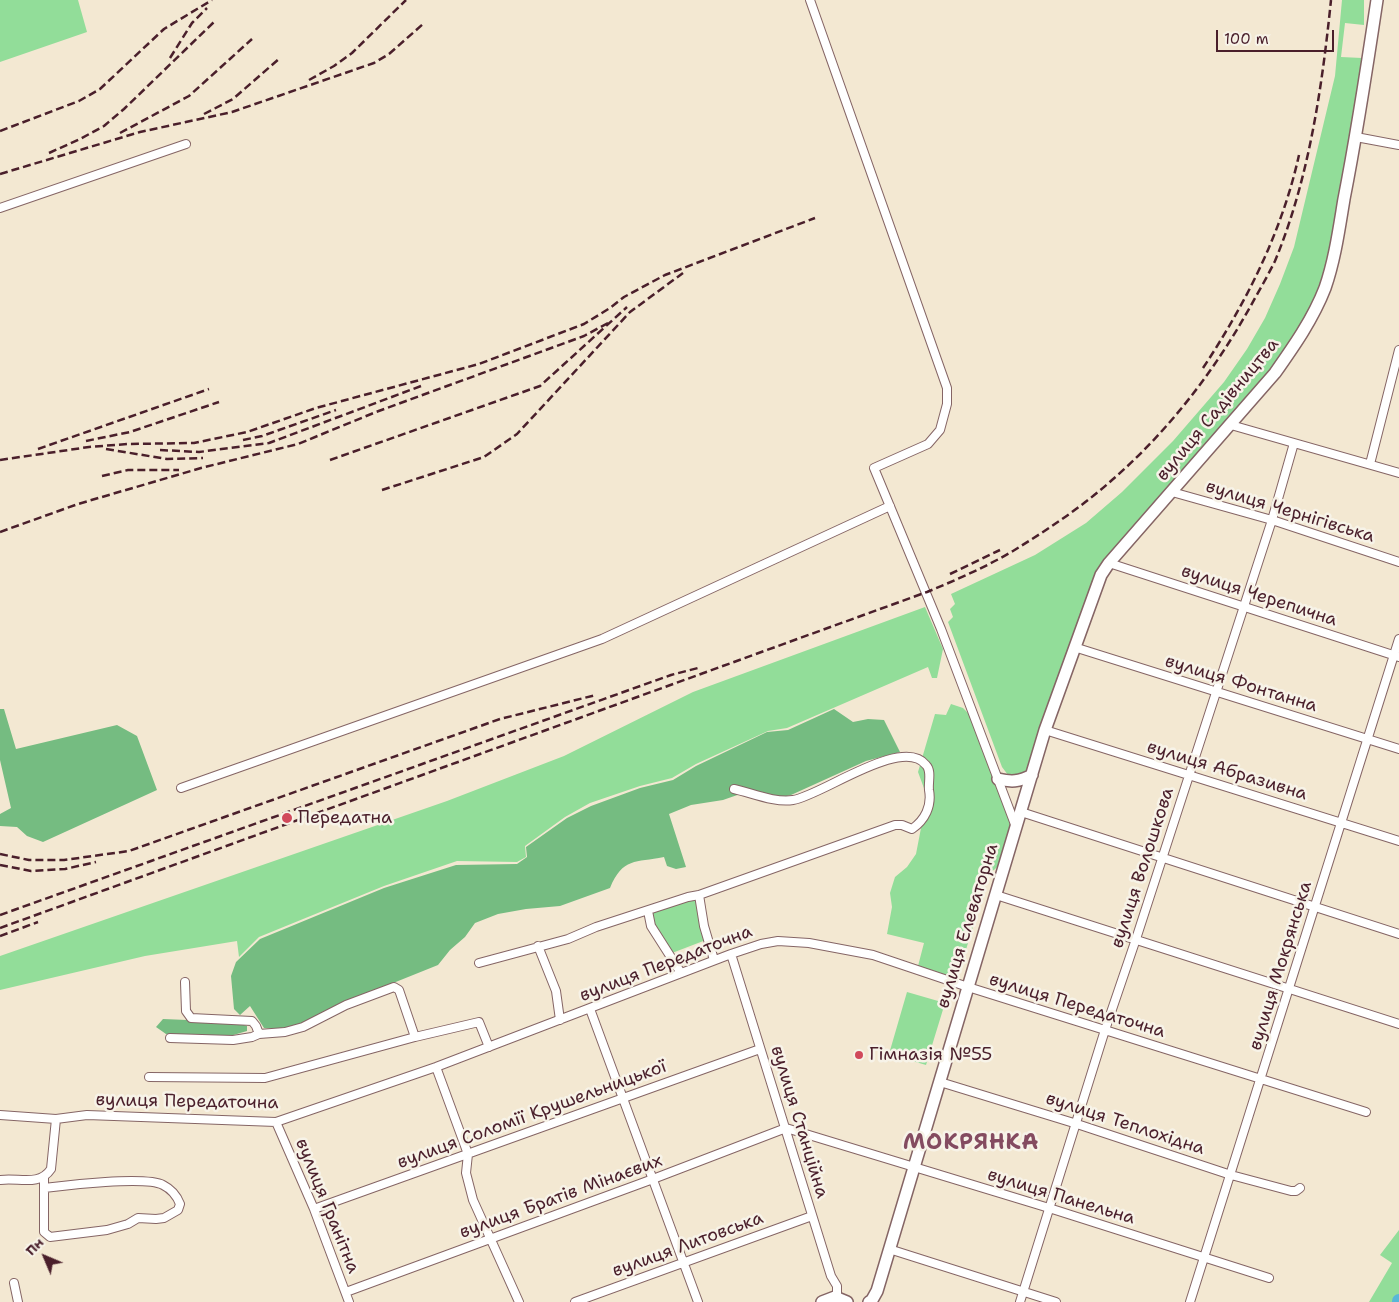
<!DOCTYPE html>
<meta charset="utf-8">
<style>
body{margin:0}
#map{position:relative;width:1399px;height:1302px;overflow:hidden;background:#f3e8d2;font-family:"Shantell Sans",sans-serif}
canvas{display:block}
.north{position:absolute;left:20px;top:1232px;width:50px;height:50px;-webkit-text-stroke:4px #f7f3e8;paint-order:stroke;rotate:315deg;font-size:14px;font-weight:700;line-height:20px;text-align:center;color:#4a1f2b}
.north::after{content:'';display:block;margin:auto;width:18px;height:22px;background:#4a1f2b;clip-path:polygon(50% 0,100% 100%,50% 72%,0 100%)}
.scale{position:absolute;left:1216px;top:30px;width:118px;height:22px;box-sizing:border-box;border:2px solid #4a1f2b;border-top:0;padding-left:6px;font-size:15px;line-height:18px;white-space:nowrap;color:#4a1f2b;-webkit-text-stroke:4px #f7f3e8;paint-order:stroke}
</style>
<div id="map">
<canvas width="1399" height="1302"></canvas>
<div class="north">Пн</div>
<div class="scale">100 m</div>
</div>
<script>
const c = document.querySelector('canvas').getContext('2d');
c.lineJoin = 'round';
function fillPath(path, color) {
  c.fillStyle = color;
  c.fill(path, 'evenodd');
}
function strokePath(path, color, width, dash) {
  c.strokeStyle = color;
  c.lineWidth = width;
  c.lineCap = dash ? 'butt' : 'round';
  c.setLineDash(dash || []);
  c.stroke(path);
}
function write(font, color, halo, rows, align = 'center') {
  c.font = font + ' "Shantell Sans",sans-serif';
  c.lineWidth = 5;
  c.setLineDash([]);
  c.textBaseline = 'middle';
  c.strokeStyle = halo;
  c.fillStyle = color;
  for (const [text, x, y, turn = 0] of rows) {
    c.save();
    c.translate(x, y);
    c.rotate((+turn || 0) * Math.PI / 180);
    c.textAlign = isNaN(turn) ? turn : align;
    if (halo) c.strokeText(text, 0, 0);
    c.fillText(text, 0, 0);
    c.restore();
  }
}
fillPath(new Path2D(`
 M 0,0 L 78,0 L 87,32 L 0,62 Z
 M 1342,0 L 1364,0 L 1364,25 L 1345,23 L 1341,57 L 1362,58 L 1363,66 L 1344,165 L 1335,226 L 1328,263 L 1306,318 L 1266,377 L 1115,551 L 1065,659 L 1044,714 L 1028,768 C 1022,776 1017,776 1008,775 L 1002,767 L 948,622 L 953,617 L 950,609 L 955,604 L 951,594 L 1035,555 L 1086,523 L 1122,492 L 1173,441 L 1224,382 L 1247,349 L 1265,318 L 1280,284 L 1294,247 L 1335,76 Z
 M 925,607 L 943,649 L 937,678 L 932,678 L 928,667 L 787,728 L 768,731 L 696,764 L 672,778 L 640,786 L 590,803 L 565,817 L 525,846 L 526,857 L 517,862 L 457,861 L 384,886 L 259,937 L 239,957 L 237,941 L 145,956 L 0,990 L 0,956 L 447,801 L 564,756 L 693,692 Z
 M 951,704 L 963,708 L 971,716 L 1012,826 L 999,865 L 994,870 L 980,875 L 976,890 L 983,894 L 957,979 L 918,966 L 924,943 L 887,934 L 892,907 L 890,893 L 895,877 L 907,867 L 916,854 L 921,828 L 926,821 L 933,802 L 925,791 L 918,772 L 935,714 L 946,715 Z
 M 692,898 L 696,900 L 706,940 L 672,953 L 653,921 L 652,913 L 654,911 Z
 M 907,992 L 945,1003 L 926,1065 L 889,1054 Z
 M 1399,1230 L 1399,1302 L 1369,1302 L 1392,1263 L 1380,1255 Z`), '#92dd99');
fillPath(new Path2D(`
 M 0,709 L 4,709 L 16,749 L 117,725 L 137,736 L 157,790 L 43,842 L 27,836 L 17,827 L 0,826 L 0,814 L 11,808 L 0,760 Z
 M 834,709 L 853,722 L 868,719 L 884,720 L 900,752 L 866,761 L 791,795 L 766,801 L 743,793 L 723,800 L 691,805 L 669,814 L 686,867 L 676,869 L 667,866 L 664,857 C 635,863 623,857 610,888 L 560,906 L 526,909 L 498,914 L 475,923 L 465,937 L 450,950 L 438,965 L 331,1008 L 305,1022 L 291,1027 L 276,1029 L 264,1028 L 250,1006 L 240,1015 L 234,1009 L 231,976 L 236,962 L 260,939 L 384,888 L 456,865 L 517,864 L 527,857 L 526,847 L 567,818 L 591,806 L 640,788 L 673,780 L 696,766 L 767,732 L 788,730 Z
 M 163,1019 L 235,1022 L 247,1026 L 247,1031 L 230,1036 L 166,1034 L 156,1027 Z`), '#75bc81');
strokePath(new Path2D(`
 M 1399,1302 L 1399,1301`), '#59b6d7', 14);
const street = new Path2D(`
 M 810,0 L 947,388 L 947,404 L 940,430 L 928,444 L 874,468 L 941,629 L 1016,827
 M 1356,137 L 1399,145
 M 0,208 L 186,144
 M 1231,425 L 1399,473
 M 1370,464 L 1399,350
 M 1172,492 L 1272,520 L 1399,562
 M 1109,563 L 1399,657
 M 1074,647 L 1399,749
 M 1045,730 L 1399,841
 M 181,788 L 602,639 L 890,506
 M 1021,812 L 1399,934
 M 699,895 L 704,926 L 714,960
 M 996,895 L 1399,1024
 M 648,911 L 651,926 L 681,973
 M 538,946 L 556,991 L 560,1020
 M 731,954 L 831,1276 L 837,1286 L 837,1298
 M 479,963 L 568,939 L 596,927 L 688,897 L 699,895 L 895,825 L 902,825 L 912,829 C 925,820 932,806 929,790 C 928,782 932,771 926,765 C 903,735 821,796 793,800 C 775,803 752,793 734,789
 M 185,982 L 186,1011 L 191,1018 L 252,1021 L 256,1026 L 259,1034
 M 590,1009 L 698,1302
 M 170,1038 L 233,1040 L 252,1037 L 259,1034 L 285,1032 L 303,1027 L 346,1005 L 394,987 L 399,990 L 415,1037
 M 436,1067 L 468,1154 L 466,1173 L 473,1200 L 519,1302
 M 149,1077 L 265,1078 L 415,1037 L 479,1022 L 489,1047
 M 940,1082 L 1077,1124 L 1231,1175 L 1291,1191 L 1296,1191 L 1300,1188
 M 0,1115 L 56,1119 L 87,1115 L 276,1122 L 436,1067 L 731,954 L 761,944 L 778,941 L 809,943 L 873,955 L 968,987 L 1366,1112
 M 276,1122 L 314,1209 L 349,1302
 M 44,1177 L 44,1232 L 50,1237 L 107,1230 L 128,1224 L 138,1218 L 156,1219 L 164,1218 L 178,1210 L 180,1204 C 177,1196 171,1189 163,1185 C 146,1176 66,1185 44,1188
 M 0,1180 C 18,1177 39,1187 51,1169 L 56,1119
 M 314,1209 L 760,1049
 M 889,1249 L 1056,1302
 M 14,1283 L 18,1302
 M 346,1292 L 653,1179 L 786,1128 L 1049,1208 L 1269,1278
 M 575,1302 L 812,1216
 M 1020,1302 L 1105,1030 L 1136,939 L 1272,520 L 1294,443
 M 1190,1302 L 1399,639`);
const secondary = new Path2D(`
 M 998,779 C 1011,782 1019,782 1032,775
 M 822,1302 L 835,1297 L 847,1302
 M 869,1302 L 872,1300 L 877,1291 L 1045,730 L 1101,575 L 1109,563 L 1275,373 C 1294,346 1313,319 1325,288 C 1335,259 1339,229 1344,199 C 1357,133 1367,67 1377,0`);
strokePath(street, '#856565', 10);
strokePath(secondary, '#856565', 14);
strokePath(street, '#fff', 8);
strokePath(secondary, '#fff', 11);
strokePath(new Path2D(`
 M 170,58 L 192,23 L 207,8
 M 309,80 L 334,66 L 352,53 L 406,0
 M 204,114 L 233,99 L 280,58
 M 0,131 L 79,101 L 100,89 L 164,29 L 212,0
 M 120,133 L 189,96 L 252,39
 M 49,153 L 80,139 L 104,126 L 124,109 L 215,21
 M 0,174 L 140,132 L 232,112 L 374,63 L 389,54 L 423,24
 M 1203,368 C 1246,303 1282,232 1299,155
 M 243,440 L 262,436 L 336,410
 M 86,441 L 130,432 L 219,402
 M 38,449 L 209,389
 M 106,449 L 167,459 L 203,458
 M 160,450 L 199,452 L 269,443 L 421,386
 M 0,460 L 89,447 L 128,444 L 194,443 L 247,432 L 316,408 L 479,364 L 584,324 L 610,308 L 624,297 L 665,275 L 815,218
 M 330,460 L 540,386 L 627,307
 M 102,476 L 128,470 L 179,470
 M 382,490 L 484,457 L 517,434 L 630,312 L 683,273
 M 0,532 L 78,504 L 201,468 L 298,444 L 376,412 L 584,336 L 608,323
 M 950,574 L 1000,550
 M 0,854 L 29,860 L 64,860 L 129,851 L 500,719 L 596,695
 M 0,865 L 31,871 L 65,869 L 96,862
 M 0,915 L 671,675 L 698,668
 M 0,928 L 927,592 C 956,580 986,567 1013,551 C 1047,530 1082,507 1112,480 C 1170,430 1219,365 1255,298 C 1262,286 1269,273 1275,261 C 1309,179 1322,88 1331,0
 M 0,936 L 38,922`), '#4a1f2b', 2.5, [8, 4]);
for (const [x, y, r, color] of [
 [287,818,6,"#d1495b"],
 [859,1055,5,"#d1495b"]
]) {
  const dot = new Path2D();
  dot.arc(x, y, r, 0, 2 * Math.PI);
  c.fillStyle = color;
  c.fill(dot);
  strokePath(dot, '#f7f3e8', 2);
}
write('18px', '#4a1f2b', '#f7f3e8', [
 ["вулиця Садівництва",1218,410,-50],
 ["вулиця Чернігівська",1290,512,17],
 ["вулиця Черепична",1259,596,18],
 ["вулиця Фонтанна",1241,684,17],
 ["вулиця Абразивна",1227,771,17],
 ["вулиця Волошкова",1143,868,-72],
 ["вулиця Елеваторна",968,926,-73],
 ["вулиця Передаточна",666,964,-21],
 ["вулиця Мокрянська",1281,966,-73],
 ["вулиця Передаточна",1077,1006,17],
 ["вулиця Передаточна",187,1102,1],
 ["вулиця Соломії Крушельницької",532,1115,-20],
 ["вулиця Станційна",799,1122,73],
 ["вулиця Теплохідна",1125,1124,18],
 ["вулиця Братів Мінаєвих",561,1197,-20],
 ["вулиця Панельна",1061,1197,17],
 ["вулиця Гранітна",327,1206,68],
 ["вулиця Литовська",688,1245,-20]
]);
write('18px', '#4a1f2b', '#f7f3e8', [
 ["Передатна",298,818],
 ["Гімназія №55",869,1055]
], 'left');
c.letterSpacing = '1px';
write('bold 22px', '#844b60', '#f7f3e8', [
 ["МОКРЯНКА",971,1143]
]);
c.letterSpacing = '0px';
</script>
